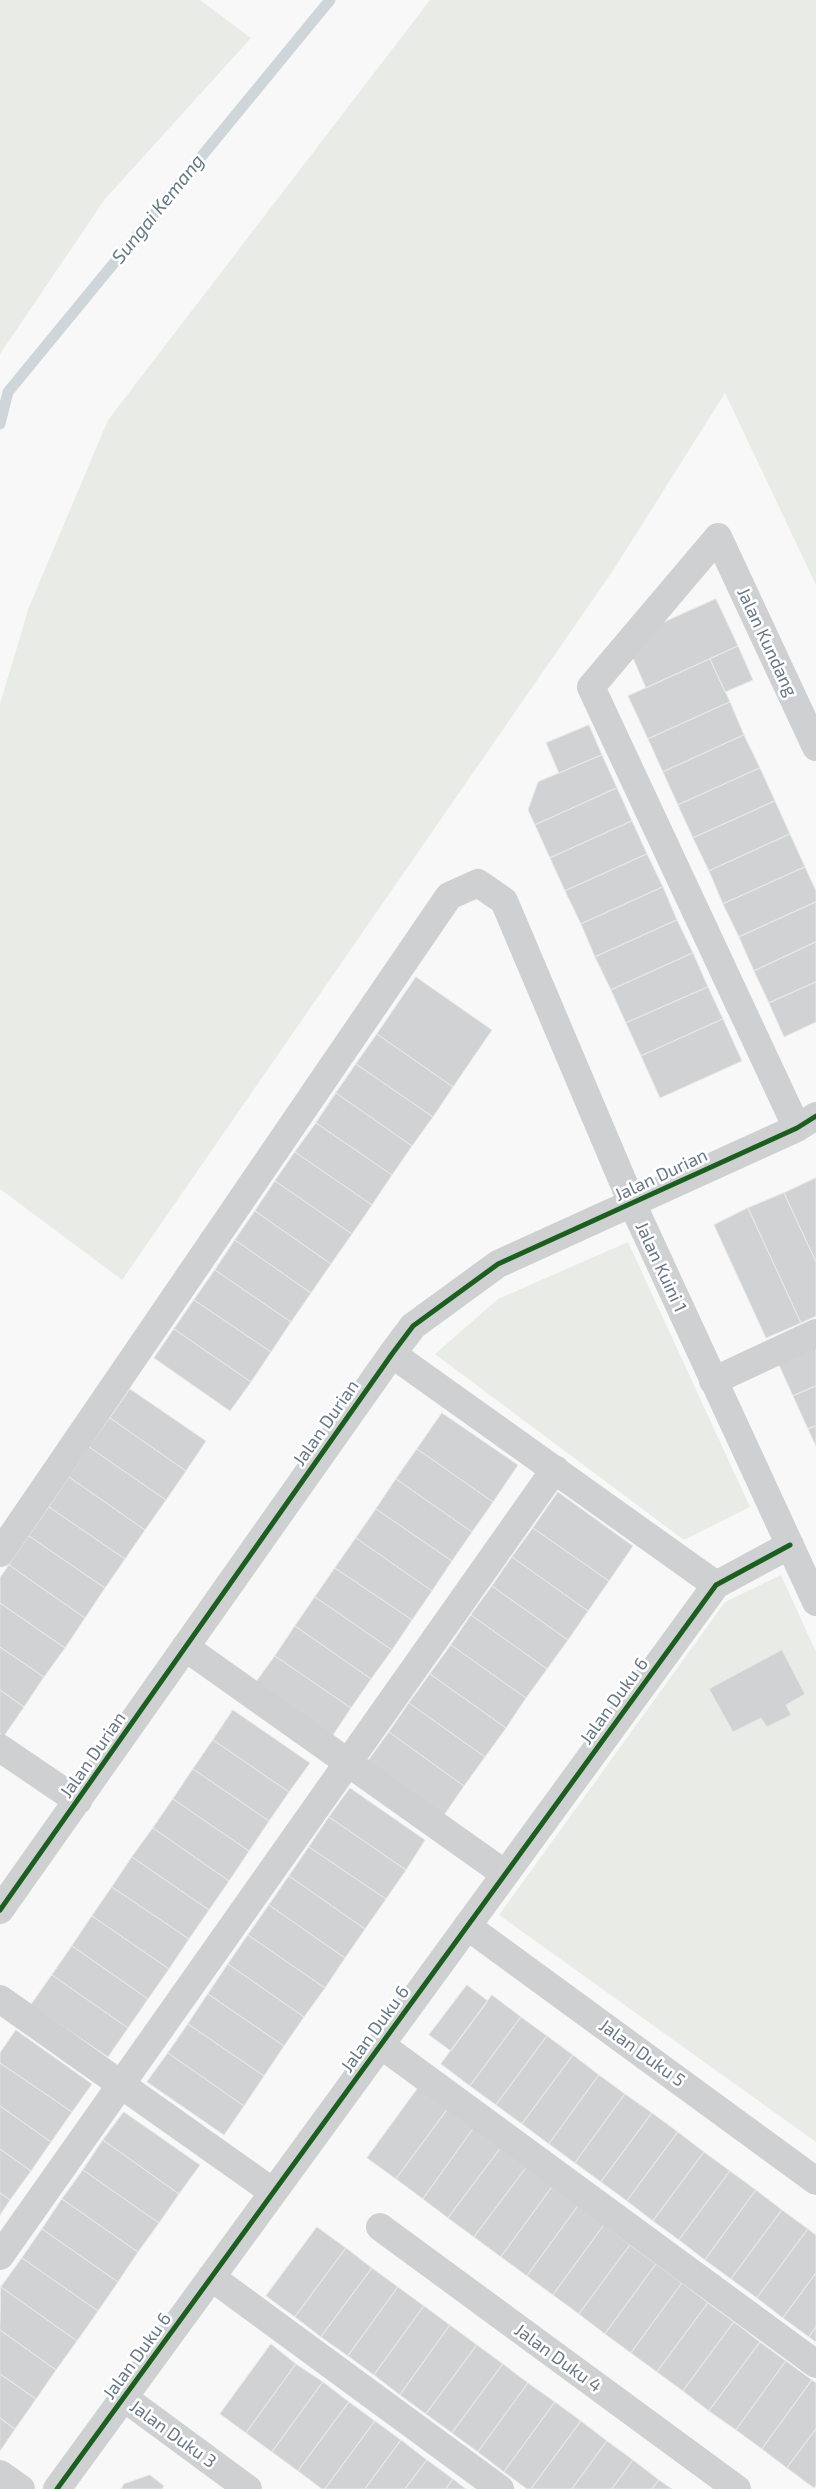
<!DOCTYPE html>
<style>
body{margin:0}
canvas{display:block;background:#f8f8f8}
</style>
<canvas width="816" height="2489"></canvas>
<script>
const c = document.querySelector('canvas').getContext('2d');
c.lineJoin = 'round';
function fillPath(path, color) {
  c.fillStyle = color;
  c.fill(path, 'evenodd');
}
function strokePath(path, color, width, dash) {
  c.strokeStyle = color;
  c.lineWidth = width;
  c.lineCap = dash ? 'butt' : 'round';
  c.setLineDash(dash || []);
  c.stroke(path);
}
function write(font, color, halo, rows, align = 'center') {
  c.font = font + ' "Exo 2",sans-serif';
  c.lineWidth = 5;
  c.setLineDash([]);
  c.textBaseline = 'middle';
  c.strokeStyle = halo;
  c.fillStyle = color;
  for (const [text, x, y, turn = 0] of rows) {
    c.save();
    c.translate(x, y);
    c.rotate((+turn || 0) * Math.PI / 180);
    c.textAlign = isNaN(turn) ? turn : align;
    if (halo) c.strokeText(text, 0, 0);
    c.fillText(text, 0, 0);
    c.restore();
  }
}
fillPath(new Path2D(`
 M 0,0 L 200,0 L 251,38 L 105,199 L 0,354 Z
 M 430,0 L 816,0 L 816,585 L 725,393 L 614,569 L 122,1280 L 0,1189 L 0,704 L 29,607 L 108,420 Z
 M 628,1242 L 750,1507 L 684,1540 L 435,1354 L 498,1299 Z
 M 781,1575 L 816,1652 L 816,2142 L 499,1915 L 725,1602 Z`), '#e8ebe6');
strokePath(new Path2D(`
 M 0,424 L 8,392 L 330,0`), '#cfd6d9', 11);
const building = new Path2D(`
 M 716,599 L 738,646 L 646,688 L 632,656 L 651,628 Z
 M 738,646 L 753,680 L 725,692 L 710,659 Z
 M 710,659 L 730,702 L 648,739 L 628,696 Z
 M 730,702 L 744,735 L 663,772 L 648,739 Z
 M 589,725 L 602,755 L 559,773 L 546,743 Z
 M 744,735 L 760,768 L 678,805 L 663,772 Z
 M 602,755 L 617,788 L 535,825 L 528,810 L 538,782 Z
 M 760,768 L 775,801 L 693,838 L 678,805 Z
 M 617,788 L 632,821 L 550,858 L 535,825 Z
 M 775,801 L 790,834 L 709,871 L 693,838 Z
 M 632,821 L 647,854 L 565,891 L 550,858 Z
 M 790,834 L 805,867 L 723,904 L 709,871 Z
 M 647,854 L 663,887 L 581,924 L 565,891 Z
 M 805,867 L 816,891 L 816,902 L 739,937 L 723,904 Z
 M 663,887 L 677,920 L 595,957 L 581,924 Z
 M 816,902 L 816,942 L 754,971 L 739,937 Z
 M 677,920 L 693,953 L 611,990 L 595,957 Z
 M 816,942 L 816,982 L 769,1003 L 754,971 Z
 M 693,953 L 708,987 L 626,1023 L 611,990 Z
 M 416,977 L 492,1030 L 453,1087 L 377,1034 Z
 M 816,982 L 816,1022 L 784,1037 L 769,1003 Z
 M 708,987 L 723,1019 L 641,1056 L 626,1023 Z
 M 723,1019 L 742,1061 L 660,1098 L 641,1056 Z
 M 377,1034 L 453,1087 L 433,1117 L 356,1064 Z
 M 356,1064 L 433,1117 L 412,1146 L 336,1093 Z
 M 336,1093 L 412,1146 L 392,1175 L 316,1123 Z
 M 316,1123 L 392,1175 L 372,1205 L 295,1152 Z
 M 295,1152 L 372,1205 L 352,1234 L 275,1181 Z
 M 816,1178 L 816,1262 L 784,1193 Z
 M 275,1181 L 352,1234 L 331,1264 L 255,1211 Z
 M 784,1193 L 816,1262 L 816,1316 L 801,1323 L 748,1208 Z
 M 748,1208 L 801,1323 L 766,1338 L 714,1225 Z
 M 255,1211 L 331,1264 L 311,1293 L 235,1240 Z
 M 235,1240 L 311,1293 L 291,1322 L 215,1270 Z
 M 215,1270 L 291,1322 L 271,1352 L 194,1300 Z
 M 194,1300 L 271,1352 L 251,1382 L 174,1329 Z
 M 174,1329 L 251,1382 L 230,1411 L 154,1358 Z
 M 816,1346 L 816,1386 L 793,1396 L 778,1363 Z
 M 816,1386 L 816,1426 L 808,1429 L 793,1396 Z
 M 130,1389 L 206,1441 L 186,1471 L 110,1418 Z
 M 442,1413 L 518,1465 L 493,1502 L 417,1449 Z
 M 110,1418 L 186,1471 L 166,1500 L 89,1447 Z
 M 816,1426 L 816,1446 L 808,1429 Z
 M 89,1447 L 166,1500 L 145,1530 L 69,1477 Z
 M 417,1449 L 493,1502 L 472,1532 L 396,1479 Z
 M 69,1477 L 145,1530 L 125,1559 L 49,1507 Z
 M 396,1479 L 472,1532 L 452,1561 L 376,1509 Z
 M 558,1492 L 633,1546 L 609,1581 L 533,1528 Z
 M 49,1507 L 125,1559 L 105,1588 L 29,1536 Z
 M 376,1509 L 452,1561 L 432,1591 L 356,1538 Z
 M 533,1528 L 609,1581 L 588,1611 L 512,1557 Z
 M 29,1536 L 105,1588 L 85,1618 L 9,1565 Z
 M 356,1538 L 432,1591 L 412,1620 L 335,1568 Z
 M 512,1557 L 588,1611 L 568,1640 L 492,1586 Z
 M 9,1565 L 85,1618 L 65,1648 L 0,1603 L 0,1578 Z
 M 335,1568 L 412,1620 L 392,1650 L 315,1597 Z
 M 492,1586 L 568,1640 L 547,1669 L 471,1615 Z
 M 315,1597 L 392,1650 L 371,1679 L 295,1626 Z
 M 0,1603 L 65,1648 L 44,1677 L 0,1647 Z
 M 471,1615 L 547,1669 L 526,1698 L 451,1645 Z
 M 295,1626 L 371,1679 L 351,1708 L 275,1656 Z
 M 451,1645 L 526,1698 L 506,1728 L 430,1674 Z
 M 0,1647 L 44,1677 L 24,1707 L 0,1690 Z
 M 782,1650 L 805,1694 L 786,1705 L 791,1715 L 767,1727 L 761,1718 L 733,1732 L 709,1689 Z
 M 275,1656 L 351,1708 L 331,1738 L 254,1685 Z
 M 430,1674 L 506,1728 L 485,1757 L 409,1703 Z
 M 0,1690 L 24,1707 L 4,1736 L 0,1733 Z
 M 409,1703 L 485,1757 L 464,1786 L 389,1732 Z
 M 233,1710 L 310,1763 L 289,1792 L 213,1740 Z
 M 389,1732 L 464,1786 L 444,1815 L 368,1761 Z
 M 213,1740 L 289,1792 L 269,1821 L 193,1769 Z
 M 193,1769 L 269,1821 L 249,1851 L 173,1799 Z
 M 350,1788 L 425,1840 L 406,1870 L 329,1817 Z
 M 173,1799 L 249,1851 L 229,1881 L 153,1828 Z
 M 329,1817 L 406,1870 L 386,1899 L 309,1847 Z
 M 153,1828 L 229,1881 L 209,1910 L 132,1857 Z
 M 309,1847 L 386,1899 L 365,1929 L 289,1876 Z
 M 132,1857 L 209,1910 L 189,1939 L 112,1887 Z
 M 289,1876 L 365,1929 L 345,1958 L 269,1905 Z
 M 112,1887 L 189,1939 L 169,1969 L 92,1916 Z
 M 269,1905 L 345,1958 L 325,1988 L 248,1935 Z
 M 92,1916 L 169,1969 L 148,1999 L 72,1946 Z
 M 248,1935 L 325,1988 L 304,2017 L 228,1964 Z
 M 72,1946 L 148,1999 L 128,2028 L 52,1975 Z
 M 228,1964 L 304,2017 L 284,2046 L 208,1994 Z
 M 52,1975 L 128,2028 L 108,2057 L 31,2005 Z
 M 467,1985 L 488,2001 L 451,2051 L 429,2035 Z
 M 208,1994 L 284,2046 L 264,2076 L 188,2024 Z
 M 492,1995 L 521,2017 L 470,2086 L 441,2064 Z
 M 521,2017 L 547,2036 L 496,2105 L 470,2086 Z
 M 188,2024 L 264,2076 L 244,2106 L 168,2053 Z
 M 16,2030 L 92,2084 L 72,2112 L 0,2063 L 0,2053 Z
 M 547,2036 L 573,2055 L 522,2124 L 496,2105 Z
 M 168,2053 L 244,2106 L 224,2135 L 147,2082 Z
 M 573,2055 L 599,2075 L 549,2144 L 522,2124 Z
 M 0,2063 L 72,2112 L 51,2142 L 0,2106 Z
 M 599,2075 L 625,2094 L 575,2163 L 549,2144 Z
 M 418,2088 L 447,2110 L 396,2179 L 367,2158 Z
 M 625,2094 L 652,2113 L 601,2182 L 575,2163 Z
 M 0,2106 L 51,2142 L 31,2171 L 0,2149 Z
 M 447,2110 L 473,2129 L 423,2199 L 396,2179 Z
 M 124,2112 L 200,2165 L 179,2194 L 103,2140 Z
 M 652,2113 L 678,2132 L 627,2201 L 601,2182 Z
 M 473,2129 L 500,2149 L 448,2218 L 423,2199 Z
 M 678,2132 L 704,2152 L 653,2221 L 627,2201 Z
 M 103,2140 L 179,2194 L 159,2223 L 83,2170 Z
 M 0,2149 L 31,2171 L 10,2200 L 0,2193 Z
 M 500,2149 L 526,2168 L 474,2237 L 448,2218 Z
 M 704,2152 L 730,2171 L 679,2240 L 653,2221 Z
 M 526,2168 L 552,2187 L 501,2257 L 474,2237 Z
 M 83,2170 L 159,2223 L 138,2252 L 62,2199 Z
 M 730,2171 L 756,2190 L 705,2260 L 679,2240 Z
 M 552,2187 L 578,2206 L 527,2276 L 501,2257 Z
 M 756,2190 L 782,2210 L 731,2279 L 705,2260 Z
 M 0,2193 L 10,2200 L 0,2215 Z
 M 62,2199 L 138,2252 L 118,2282 L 42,2229 Z
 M 578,2206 L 604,2225 L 553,2295 L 527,2276 Z
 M 782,2210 L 808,2229 L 757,2298 L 731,2279 Z
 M 604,2225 L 630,2245 L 579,2314 L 553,2295 Z
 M 317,2227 L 346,2248 L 295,2317 L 266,2296 Z
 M 42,2229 L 118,2282 L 98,2311 L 22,2258 Z
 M 808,2229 L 816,2235 L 816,2273 L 783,2318 L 757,2298 Z
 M 630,2245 L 656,2264 L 605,2334 L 579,2314 Z
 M 346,2248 L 372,2268 L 321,2337 L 295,2317 Z
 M 22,2258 L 98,2311 L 77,2341 L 1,2287 Z
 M 656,2264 L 682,2283 L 631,2353 L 605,2334 Z
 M 372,2268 L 398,2287 L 348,2356 L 321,2337 Z
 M 816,2273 L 816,2327 L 809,2337 L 783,2318 Z
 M 682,2283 L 708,2303 L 657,2372 L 631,2353 Z
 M 1,2287 L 77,2341 L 56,2370 L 0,2330 Z
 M 398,2287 L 424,2306 L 374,2375 L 348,2356 Z
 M 708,2303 L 734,2322 L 683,2391 L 657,2372 Z
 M 424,2306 L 450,2325 L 400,2395 L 374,2375 Z
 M 734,2322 L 760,2342 L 709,2411 L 683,2391 Z
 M 450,2325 L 477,2345 L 426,2414 L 400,2395 Z
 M 816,2327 L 816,2342 L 809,2337 Z
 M 0,2330 L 56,2370 L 36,2399 L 0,2374 Z
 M 760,2342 L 786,2361 L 736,2430 L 709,2411 Z
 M 271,2344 L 296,2364 L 246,2433 L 220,2414 Z
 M 477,2345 L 503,2364 L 452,2433 L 426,2414 Z
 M 786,2361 L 812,2380 L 762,2449 L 736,2430 Z
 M 296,2364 L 323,2382 L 272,2452 L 246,2433 Z
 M 503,2364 L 528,2383 L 478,2452 L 452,2433 Z
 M 0,2374 L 36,2399 L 15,2429 L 0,2418 Z
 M 812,2380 L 816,2383 L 816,2429 L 787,2468 L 762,2449 Z
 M 323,2382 L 349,2402 L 298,2471 L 272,2452 Z
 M 528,2383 L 555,2402 L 504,2472 L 478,2452 Z
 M 349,2402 L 375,2421 L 325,2489 L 322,2489 L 298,2471 Z
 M 555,2402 L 581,2421 L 531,2489 L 527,2489 L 504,2472 Z
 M 0,2418 L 15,2429 L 0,2451 Z
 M 375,2421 L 401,2440 L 365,2489 L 325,2489 Z
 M 581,2421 L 607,2441 L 572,2489 L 531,2489 Z
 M 816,2429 L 816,2485 L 814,2488 L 787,2468 Z
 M 401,2440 L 427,2460 L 405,2489 L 365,2489 Z
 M 607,2441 L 633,2460 L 612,2489 L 572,2489 Z
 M 427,2460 L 453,2479 L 446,2489 L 405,2489 Z
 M 633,2460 L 659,2480 L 652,2489 L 612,2489 Z
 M 150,2475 L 164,2486 L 162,2489 L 121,2489 L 124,2484 Z
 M 453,2479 L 466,2489 L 446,2489 Z
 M 659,2480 L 672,2489 L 652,2489 Z`);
fillPath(building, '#d0d2d3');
strokePath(building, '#e8e8e8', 1);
strokePath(new Path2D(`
 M 797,1128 L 591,687 L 718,537 L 816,747
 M 392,1354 L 716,1585
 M 713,1381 L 816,1333
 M 0,1553 L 449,896 L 478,883 L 504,901 L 632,1203 L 816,1602
 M 185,1647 L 505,1874
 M 0,1748 L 78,1801
 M 0,1910 L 392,1354 L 413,1326 L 498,1264 L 797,1128 L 816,1116
 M 467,1926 L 816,2181
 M 0,1999 L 273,2192
 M 381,2045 L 816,2364
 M 380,2227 L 737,2489
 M 0,2256 L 555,1469
 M 211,2277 L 500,2489
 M 123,2397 L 248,2489
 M 0,2474 L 21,2489
 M 57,2489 L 716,1585 L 790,1545`), '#ced0d1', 28);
strokePath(new Path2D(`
 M 0,1910 L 392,1354 L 413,1326 L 498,1264 L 797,1128 L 816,1116
 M 57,2489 L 716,1585 L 790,1545`), '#1b5e20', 5);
write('18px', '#687888', '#fff', [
 ["Jalan Kundang",767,642,65],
 ["Jalan Durian",661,1175,-25],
 ["Jalan Kuini 1",661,1267,65],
 ["Jalan Durian",326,1423,-55],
 ["Jalan Duku 6",614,1701,-54],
 ["Jalan Durian",93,1755,-55],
 ["Jalan Duku 6",375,2029,-54],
 ["Jalan Duku 5",642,2053,36],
 ["Jalan Duku 6",137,2356,-54],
 ["Jalan Duku 4",558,2358,36],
 ["Jalan Duku 3",173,2434,36]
]);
write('italic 19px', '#637983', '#fff', [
 ["Sungai Kemang",158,209,-51]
]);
</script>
